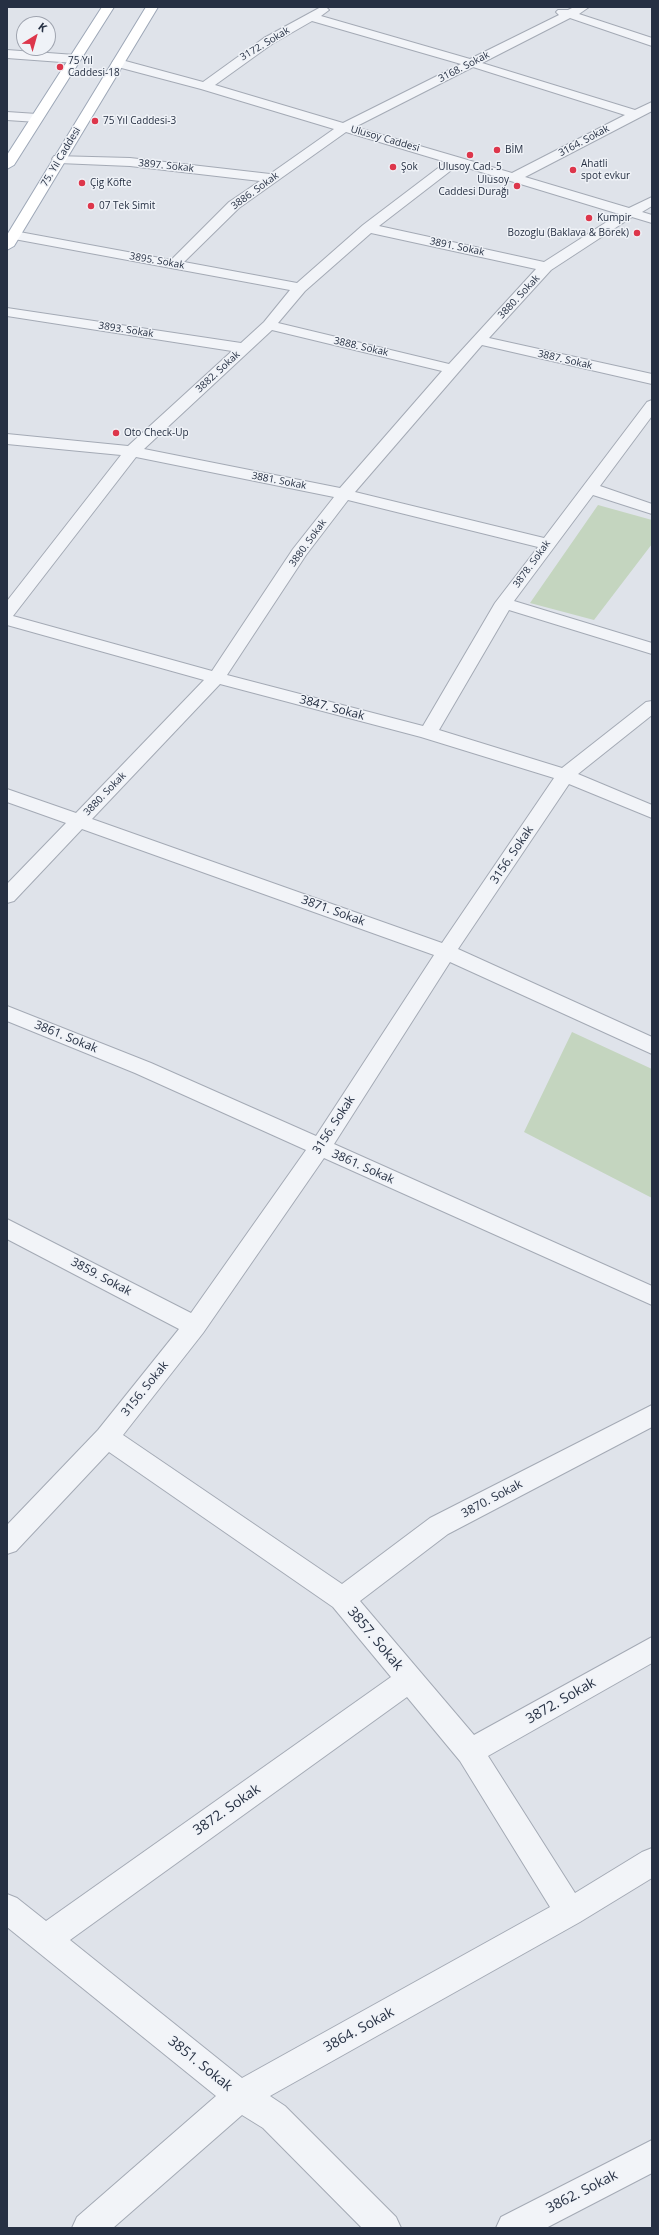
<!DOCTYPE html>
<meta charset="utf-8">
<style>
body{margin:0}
#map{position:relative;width:659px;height:2235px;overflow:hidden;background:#dfe3ea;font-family:"Open Sans",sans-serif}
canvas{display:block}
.frame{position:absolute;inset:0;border:8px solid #263043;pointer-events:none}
.north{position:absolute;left:16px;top:16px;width:40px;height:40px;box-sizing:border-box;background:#eff2f7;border:1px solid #9fa4af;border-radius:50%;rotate:37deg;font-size:11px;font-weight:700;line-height:16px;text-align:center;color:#263043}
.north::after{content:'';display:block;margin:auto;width:14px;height:18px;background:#dd364b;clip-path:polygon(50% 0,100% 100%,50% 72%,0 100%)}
</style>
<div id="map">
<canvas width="659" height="2235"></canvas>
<div class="frame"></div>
<div class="north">K</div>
</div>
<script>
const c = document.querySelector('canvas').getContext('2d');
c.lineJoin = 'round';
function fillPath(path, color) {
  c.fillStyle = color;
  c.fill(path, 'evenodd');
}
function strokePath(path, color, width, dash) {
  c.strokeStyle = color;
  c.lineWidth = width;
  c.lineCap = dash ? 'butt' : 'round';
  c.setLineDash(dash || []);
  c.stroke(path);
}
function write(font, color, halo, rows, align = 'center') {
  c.font = font + ' "Open Sans",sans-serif';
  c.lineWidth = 3;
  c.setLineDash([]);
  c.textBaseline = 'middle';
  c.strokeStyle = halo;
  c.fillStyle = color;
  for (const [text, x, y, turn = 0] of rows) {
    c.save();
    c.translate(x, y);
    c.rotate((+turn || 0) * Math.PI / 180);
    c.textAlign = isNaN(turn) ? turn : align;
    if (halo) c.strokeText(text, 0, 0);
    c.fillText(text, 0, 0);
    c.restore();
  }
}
fillPath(new Path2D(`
 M 598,505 L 652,520 L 652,544 L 594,620 L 530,603 Z
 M 572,1032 L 652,1069 L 652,1198 L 524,1132 Z`), '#c4d5bf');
const minor = new Path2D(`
 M 574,7 L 589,7 L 579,14 L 652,38 L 652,46 L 570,18 L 482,63 L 635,110 L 652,102 L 652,111 L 525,177 L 629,208 L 652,197 L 652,206 L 642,212 L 652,215 L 652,223 L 632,217 L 551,270 L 489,338 L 652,374 L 652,384 L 482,345 L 355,492 L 544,538 L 647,402 L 652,400 L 652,416 L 600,486 L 652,504 L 652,514 L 593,495 L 514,601 L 652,643 L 652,654 L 509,610 L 439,730 L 562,768 L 646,702 L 652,701 L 652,715 L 578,774 L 652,805 L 652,818 L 569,784 L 458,949 L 652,1037 L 652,1054 L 450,962 L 334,1144 L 652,1286 L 652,1305 L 324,1158 L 203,1333 L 123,1435 L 342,1584 L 430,1518 L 652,1405 L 652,1427 L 448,1534 L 360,1601 L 474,1735 L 652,1637 L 652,1663 L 488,1756 L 575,1893 L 642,1852 L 652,1848 L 652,1878 L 580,1922 L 270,2096 L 285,2106 L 396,2217 L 401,2228 L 362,2228 L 263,2128 L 242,2115 L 113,2228 L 72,2228 L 77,2217 L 216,2096 L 7,1927 L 7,1894 L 17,1898 L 46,1921 L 391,1677 L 333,1607 L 109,1452 L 16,1551 L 7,1554 L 7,1525 L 98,1430 L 179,1329 L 7,1239 L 7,1219 L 191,1313 L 306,1150 L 135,1073 L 7,1021 L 7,1006 L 151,1063 L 316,1136 L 434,955 L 82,829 L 14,901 L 7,903 L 7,884 L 66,823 L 7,802 L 7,789 L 76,813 L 204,680 L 7,625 L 7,601 L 121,455 L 7,444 L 7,434 L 128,446 L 232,351 L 7,316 L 7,308 L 241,343 L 264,322 L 290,290 L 14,239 L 7,235 L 14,231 L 171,260 L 229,202 L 260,181 L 130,166 L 59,163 L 52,159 L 54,156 L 130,158 L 270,174 L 334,129 L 201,89 L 114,66 L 112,63 L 114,60 L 118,59 L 203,82 L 264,38 L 321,7 L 327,8 L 329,10 L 321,16 L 470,59 L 559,15 L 556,12 L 558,10 L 568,10 ZM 312,21 L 461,64 L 343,123 L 215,85 L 272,44 ZM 473,67 L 625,115 L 512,173 L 355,127 ZM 346,132 L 446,162 L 363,225 L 297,283 L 184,262 L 239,208 ZM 458,165 L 619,214 L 544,262 L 379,226 ZM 371,233 L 536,269 L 449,364 L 278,323 L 305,291 ZM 272,330 L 442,371 L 340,488 L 144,449 ZM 136,457 L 334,497 L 293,549 L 212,671 L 13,616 ZM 348,500 L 538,547 L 495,603 L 423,726 L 227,675 L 306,555 ZM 220,684 L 421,737 L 554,778 L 442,943 L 92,819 ZM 407,1697 L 460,1761 L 550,1907 L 242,2078 L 70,1940 Z
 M 7,50 L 75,55 L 81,59 L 75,63 L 7,58 Z
 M 7,112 L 37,114 L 43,118 L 37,122 L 7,120 Z
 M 652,2140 L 652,2173 L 546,2228 L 496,2228 L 501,2217 Z`);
const major = new Path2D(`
 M 102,7 L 114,7 L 14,165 L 7,169 L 7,155 Z
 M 146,7 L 158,7 L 14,246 L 7,250 L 7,235 Z`);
strokePath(minor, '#a4aab5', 2);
strokePath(major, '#9da7b7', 2);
fillPath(minor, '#f2f4f8');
fillPath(major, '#fff');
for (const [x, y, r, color] of [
 [60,67,4,"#dd364b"],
 [95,121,4,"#dd364b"],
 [497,150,4,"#dd364b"],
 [470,155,4,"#dd364b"],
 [393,167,4,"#dd364b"],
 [573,170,4,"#dd364b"],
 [82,183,4,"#dd364b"],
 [517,186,4,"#dd364b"],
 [91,206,4,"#dd364b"],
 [589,218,4,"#dd364b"],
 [637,233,4,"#dd364b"],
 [116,433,4,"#dd364b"]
]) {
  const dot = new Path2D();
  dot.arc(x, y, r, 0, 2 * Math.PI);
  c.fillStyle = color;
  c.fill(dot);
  strokePath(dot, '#eff2f7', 1.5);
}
write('10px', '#263043', '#eff2f7', [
 ["3172. Sokak",265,44,-31],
 ["3168. Sokak",464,67,-27],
 ["Ulusoy Caddesi",385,139,16],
 ["3164. Sokak",584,141,-28],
 ["75. Yıl Caddesi",61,157,-59],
 ["3897. Sokak",166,166,6],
 ["3886. Sokak",255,191,-36],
 ["3891. Sokak",457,247,12],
 ["3895. Sokak",157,261,10],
 ["3880. Sokak",519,297,-47],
 ["3893. Sokak",126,330,9],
 ["3888. Sokak",361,347,13],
 ["3887. Sokak",565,360,13],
 ["3882. Sokak",218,372,-43],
 ["3881. Sokak",279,481,11],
 ["3880. Sokak",308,543,-54],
 ["3878. Sokak",532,564,-54],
 ["3880. Sokak",105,794,-46]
]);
write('10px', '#263043', '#eff2f7', [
 ["75 Yıl",68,61],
 ["Caddesi-18",68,73],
 ["75 Yıl Caddesi-3",103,121],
 ["BİM",505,150],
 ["Ahatli",581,164],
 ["spot evkur",581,176],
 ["Şok",401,167],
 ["Ulusoy Cad. 5",470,167,"center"],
 ["Ulusoy",509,180,"right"],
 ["Caddesi Durağı",509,192,"right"],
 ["Çig Köfte",90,183],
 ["07 Tek Simit",99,206],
 ["Kumpir",597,218],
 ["Bozoglu (Baklava & Börek)",629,233,"right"],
 ["Oto Check-Up",124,433]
], 'left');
write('12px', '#263043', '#eff2f7', [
 ["3847. Sokak",332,708,15],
 ["3156. Sokak",512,855,-56],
 ["3871. Sokak",333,911,20],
 ["3861. Sokak",66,1037,22],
 ["3156. Sokak",334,1125,-57],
 ["3861. Sokak",363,1167,24],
 ["3859. Sokak",101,1277,28],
 ["3156. Sokak",145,1389,-51],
 ["3870. Sokak",492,1499,-28]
]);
write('14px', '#263043', '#eff2f7', [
 ["3857. Sokak",375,1639,50],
 ["3872. Sokak",561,1701,-30],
 ["3872. Sokak",227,1810,-35],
 ["3864. Sokak",359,2030,-29],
 ["3851. Sokak",200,2064,39],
 ["3862. Sokak",582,2192,-27]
]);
</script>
